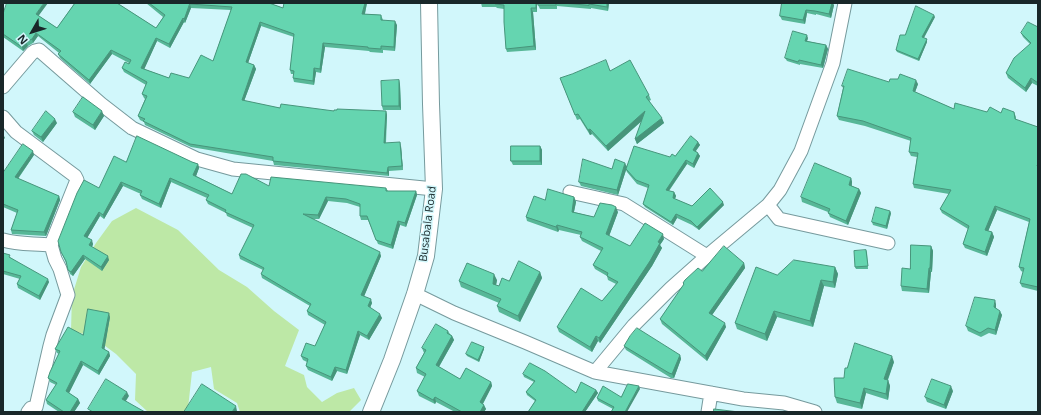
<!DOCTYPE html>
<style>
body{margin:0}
#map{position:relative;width:1041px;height:415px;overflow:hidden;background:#d1f7fb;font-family:"Open Sans",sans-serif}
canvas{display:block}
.frame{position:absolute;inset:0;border:4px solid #192729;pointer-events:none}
.north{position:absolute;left:12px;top:12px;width:40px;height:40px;-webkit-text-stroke:3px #d1f7fb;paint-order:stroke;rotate:231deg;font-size:11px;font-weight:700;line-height:16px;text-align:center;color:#192729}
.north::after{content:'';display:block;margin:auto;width:14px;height:18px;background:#192729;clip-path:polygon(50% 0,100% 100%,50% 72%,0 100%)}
</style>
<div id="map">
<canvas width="1041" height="415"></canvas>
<div class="frame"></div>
<div class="north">N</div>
</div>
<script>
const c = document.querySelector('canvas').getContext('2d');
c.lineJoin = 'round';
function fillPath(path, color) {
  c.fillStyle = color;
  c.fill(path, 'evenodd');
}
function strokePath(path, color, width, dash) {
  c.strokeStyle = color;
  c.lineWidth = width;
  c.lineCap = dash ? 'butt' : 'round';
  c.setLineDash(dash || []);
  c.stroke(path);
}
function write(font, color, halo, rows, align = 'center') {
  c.font = font + ' "Open Sans",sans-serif';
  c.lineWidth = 3;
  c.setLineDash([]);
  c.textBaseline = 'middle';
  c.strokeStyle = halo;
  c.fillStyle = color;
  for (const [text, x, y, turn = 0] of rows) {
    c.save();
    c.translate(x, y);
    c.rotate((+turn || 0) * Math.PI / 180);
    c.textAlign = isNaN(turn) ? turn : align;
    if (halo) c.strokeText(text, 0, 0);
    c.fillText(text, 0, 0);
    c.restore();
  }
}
fillPath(new Path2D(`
 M 136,208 L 178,230 L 219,270 L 247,287 L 274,311 L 299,330 L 285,366 L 304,375 L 307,387 L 322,402 L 337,393 L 354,388 L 361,400 L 349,412 L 240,412 L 237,403 L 214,389 L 211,367 L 192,372 L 188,408 L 184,412 L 148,412 L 135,400 L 136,374 L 116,354 L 93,337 L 71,330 L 72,296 L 81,267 L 96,243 L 112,221 Z`), '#bde8a6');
const minor = new Path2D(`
 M 3,87 L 32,53 L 35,51 L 39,50 L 101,104 L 132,128 L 197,159 L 233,169 L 434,189
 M 3,117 L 16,132 L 75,176 L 77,180 L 51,245
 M 570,192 L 624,204 L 707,256
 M 768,205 L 779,219 L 888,243
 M 3,240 C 19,245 34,243 51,245 L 55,259 L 60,269 L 68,295 L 53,335 L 50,346 L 36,407 L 31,408 L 28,412
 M 415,294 L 454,313 L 525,342 L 595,372 L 743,399 L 784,403 L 815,412
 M 595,372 L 634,325 L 671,288 L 707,256 L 768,205 L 780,190 L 801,151 L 833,63 L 845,3
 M 708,412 L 711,393`);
const tertiary = new Path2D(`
 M 371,412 L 392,360 L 415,294 L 426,256 L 434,189 L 431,104 L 429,3`);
strokePath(minor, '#769a9d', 15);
strokePath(tertiary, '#769a9d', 18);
strokePath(minor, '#fff', 13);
strokePath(tertiary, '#fff', 16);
fillPath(new Path2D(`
 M 72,3 L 117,3 L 156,28 L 163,17 L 146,3 L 269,3 L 283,8 L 284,3 L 367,3 L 365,14 L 381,15 L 383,20 L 397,25 L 395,51 L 383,50 L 383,53 L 370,52 L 369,51 L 325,47 L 321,73 L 316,72 L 314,85 L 294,82 L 293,78 L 294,74 L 291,74 L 290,70 L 294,37 L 261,26 L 248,63 L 254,65 L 256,69 L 244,101 L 280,108 L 334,111 L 386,111 L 387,115 L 386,143 L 401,146 L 403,170 L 389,171 L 389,176 L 274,165 L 273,161 L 191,147 L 145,125 L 144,122 L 140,120 L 138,116 L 145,99 L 144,98 L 142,94 L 146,85 L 124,72 L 122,68 L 129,63 L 112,54 L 90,84 L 60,58 L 58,54 L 59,53 L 38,36 L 33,43 L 28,46 L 23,51 L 3,37 L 3,14 L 39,16 L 57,28 L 74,4 ZM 191,8 L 231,10 L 213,61 L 189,78 L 169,78 L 144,69 L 157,41 L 170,48 L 184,22 L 185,23 Z
 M 481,3 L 537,3 L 537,12 L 533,12 L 536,50 L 507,52 L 506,49 L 504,9 L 497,8 L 496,7 L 482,7 Z
 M 539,3 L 609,3 L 608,11 L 591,8 L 591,9 L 557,6 L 557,9 L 540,9 L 538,5 Z
 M 782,3 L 834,5 L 831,18 L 816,14 L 816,15 L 807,13 L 805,24 L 782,20 L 780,16 Z
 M 935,17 L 924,38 L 927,42 L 919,61 L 897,52 L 896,50 L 905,35 Z
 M 1038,27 L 1038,86 L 1032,83 L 1026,92 L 1008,78 L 1006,73 L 1030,44 L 1023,37 L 1021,33 Z
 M 808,38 L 807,41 L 826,45 L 828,49 L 823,68 L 800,64 L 800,65 L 787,61 L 785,58 Z
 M 610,71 L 649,95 L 651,100 L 649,101 L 664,123 L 637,144 L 635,139 L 642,121 L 608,151 L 592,134 L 590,135 L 580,119 L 577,120 L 560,78 Z
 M 898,79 L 918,84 L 915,92 L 954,109 L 1001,113 L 1014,112 L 1016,117 L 1016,120 L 1038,127 L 1038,291 L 1022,287 L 1020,283 L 1023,272 L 1021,271 L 1019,267 L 1029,222 L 997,210 L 988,231 L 992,232 L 994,237 L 987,256 L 965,248 L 963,244 L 968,229 L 942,213 L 940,209 L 949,194 L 914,188 L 913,184 L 917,157 L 911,156 L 909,152 L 911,141 L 865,126 L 839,120 L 837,116 L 843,88 L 842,86 L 889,82 Z
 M 399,80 L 400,85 L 401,110 L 383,110 L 382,106 Z
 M 73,112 L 104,116 L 95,130 L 75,117 Z
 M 57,123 L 43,142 L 34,135 L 32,131 Z
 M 698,142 L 700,145 L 696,151 L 700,156 L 694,168 L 687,164 L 669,191 L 674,192 L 676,196 L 675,199 L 692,206 L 724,205 L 699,230 L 692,225 L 677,218 L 673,225 L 645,207 L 643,204 L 648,188 L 637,184 L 627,172 L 626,170 L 618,195 L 581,186 L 579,182 L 612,169 L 626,166 L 675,156 Z
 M 540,146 L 542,150 L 542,165 L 513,165 L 511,161 Z
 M 34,155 L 18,179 L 59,196 L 60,200 L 46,236 L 12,234 L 11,230 L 17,213 L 3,207 L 3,173 Z
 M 126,162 L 192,162 L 198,164 L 199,168 L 196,176 L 232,194 L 269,186 L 386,188 L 388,191 L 416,191 L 417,195 L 406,227 L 400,225 L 393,249 L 378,244 L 368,220 L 361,220 L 360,216 L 360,207 L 347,203 L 328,201 L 319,219 L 311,219 L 381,256 L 364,296 L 372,303 L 370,308 L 382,318 L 369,340 L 360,335 L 347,374 L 337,371 L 332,381 L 308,370 L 306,366 L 307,362 L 303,360 L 301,356 L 315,346 L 325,325 L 308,315 L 307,311 L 310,306 L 262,278 L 261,274 L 263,270 L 240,259 L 239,255 L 253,228 L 227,216 L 226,213 L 208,204 L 206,200 L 207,198 L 171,182 L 161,208 L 142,199 L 140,195 L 141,194 L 123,186 L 104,219 L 100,216 L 87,238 L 93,244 L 92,247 L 109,260 L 102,271 L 85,259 L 73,276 L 70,274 L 67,265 L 61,252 L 99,188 Z
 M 851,178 L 852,182 L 852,186 L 859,189 L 861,193 L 848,225 L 830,217 L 828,212 L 802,202 L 801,197 Z
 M 574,197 L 576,202 L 574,212 L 594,217 L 618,212 L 609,236 L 630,246 L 664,239 L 660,245 L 662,248 L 652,266 L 600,343 L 598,341 L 592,352 L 559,332 L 557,327 L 602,301 L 616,284 L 608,280 L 607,276 L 595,269 L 593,265 L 601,251 L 582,241 L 580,237 L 581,235 L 559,230 L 558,232 L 527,221 L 526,217 L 545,200 Z
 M 891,213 L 887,229 L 873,225 L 872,222 Z
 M 931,246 L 933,251 L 932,272 L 931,272 L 929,293 L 902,291 L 901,286 L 910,269 Z
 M 866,250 L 867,252 L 868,269 L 856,269 L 855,267 Z
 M 3,253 L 49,282 L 40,300 L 18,288 L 17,284 L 20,279 L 3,274 Z
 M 744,263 L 745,268 L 712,315 L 726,327 L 707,361 L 662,324 L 660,319 L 684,285 L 683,283 L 702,271 Z
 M 835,267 L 838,274 L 835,288 L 824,286 L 813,327 L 777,317 L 767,341 L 737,329 L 735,323 L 777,275 Z
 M 540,272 L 542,278 L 520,322 L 499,312 L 497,306 L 499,303 L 461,287 L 459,281 L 497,280 L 496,285 L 499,286 L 509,281 Z
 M 996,304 L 996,308 L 1002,315 L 996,335 L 989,333 L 981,337 L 968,331 L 966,326 Z
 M 110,317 L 104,349 L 109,352 L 110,356 L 99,375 L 83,365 L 69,393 L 78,399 L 80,403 L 74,412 L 59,412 L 47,404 L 46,400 L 56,385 L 50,382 L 48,378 L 59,354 L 57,353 L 55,349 L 83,335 Z
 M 448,331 L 450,334 L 452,336 L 454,340 L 439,367 L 460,379 L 491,382 L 492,386 L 483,404 L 486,409 L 484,412 L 455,412 L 436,402 L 435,404 L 419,396 L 417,391 L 425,377 L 417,373 L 416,368 L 424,353 L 422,348 Z
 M 624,346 L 680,355 L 681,359 L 674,378 L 671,378 L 626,350 Z
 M 484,347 L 484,349 L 479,362 L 467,356 L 466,354 Z
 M 894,362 L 888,380 L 890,386 L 888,400 L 866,393 L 862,409 L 837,403 L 835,397 L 844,378 L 847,368 Z
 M 523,374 L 576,393 L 596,390 L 598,393 L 585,412 L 528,412 L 535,401 L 527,395 L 526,392 L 534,382 L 524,377 Z
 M 640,389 L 613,409 L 598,401 L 597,398 L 621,397 Z
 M 953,391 L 946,409 L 927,402 L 925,397 Z`), '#57b797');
fillPath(new Path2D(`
 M 44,3 L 48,3 L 37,18 L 36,14 Z
 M 365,3 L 367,3 L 364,17 L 362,14 Z
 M 536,3 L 537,3 L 537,12 L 536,8 Z
 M 607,3 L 609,3 L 608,11 L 607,7 Z
 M 832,3 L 833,3 L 834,5 L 831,18 L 829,14 Z
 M 190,4 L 191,8 L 185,23 L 184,19 Z
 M 531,8 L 533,12 L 536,50 L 534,46 Z
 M 806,10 L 807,13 L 805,24 L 803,20 Z
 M 934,15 L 935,17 L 923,39 L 922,37 Z
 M 183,18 L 184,22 L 170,48 L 169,44 Z
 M 395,21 L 397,25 L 395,51 L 394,47 Z
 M 260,22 L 261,26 L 247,66 L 246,62 Z
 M 36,33 L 38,36 L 33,43 L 32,39 Z
 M 807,35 L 808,38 L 806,44 L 805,41 Z
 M 156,38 L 157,41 L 143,72 L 141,68 Z
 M 927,39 L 927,42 L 919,61 L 918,59 Z
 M 26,42 L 28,46 L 23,51 L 22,47 Z
 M 323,43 L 325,47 L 321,73 L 320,69 Z
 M 826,45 L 828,49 L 823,68 L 821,65 Z
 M 111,50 L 112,54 L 90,84 L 89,80 Z
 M 254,65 L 256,69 L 243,104 L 242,100 Z
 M 314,68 L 316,72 L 314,85 L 313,81 Z
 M 1031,78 L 1032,83 L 1026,92 L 1025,88 Z
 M 399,80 L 400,85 L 401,110 L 399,106 Z
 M 916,80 L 918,84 L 914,95 L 913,91 Z
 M 102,111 L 104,116 L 95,130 L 93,125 Z
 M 386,111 L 387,115 L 385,147 L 384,143 Z
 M 645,111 L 647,116 L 608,151 L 606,146 Z
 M 662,118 L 664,123 L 637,144 L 635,139 Z
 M 55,119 L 57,123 L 43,142 L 41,137 Z
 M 590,129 L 592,134 L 590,135 L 588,130 Z
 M 3,134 L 5,138 L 3,140 Z
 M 400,142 L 401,146 L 403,170 L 402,166 Z
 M 698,142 L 700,145 L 694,153 L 693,150 Z
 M 540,146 L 542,150 L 542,165 L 540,161 Z
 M 33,151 L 34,155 L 16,181 L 15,177 Z
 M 698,153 L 700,156 L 694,168 L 693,164 Z
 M 686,160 L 687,164 L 667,193 L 666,190 Z
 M 625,163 L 627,167 L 618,195 L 617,190 Z
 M 198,164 L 199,168 L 195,179 L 193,175 Z
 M 388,167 L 389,171 L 389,176 L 387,173 Z
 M 170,178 L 171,182 L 161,208 L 159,204 Z
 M 851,178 L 852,182 L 851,189 L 849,185 Z
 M 121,182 L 123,186 L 104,219 L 103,215 Z
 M 859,189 L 861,193 L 848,225 L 846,221 Z
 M 416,191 L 417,195 L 406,227 L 405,223 Z
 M 674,192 L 676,196 L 674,201 L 673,198 Z
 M 59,196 L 60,200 L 46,236 L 44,232 Z
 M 326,197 L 328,201 L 319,219 L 318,215 Z
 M 574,197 L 576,202 L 573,216 L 572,212 Z
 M 723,202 L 724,205 L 699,230 L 697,227 Z
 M 995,206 L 997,210 L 987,234 L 985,230 Z
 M 616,207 L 618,212 L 608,239 L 606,234 Z
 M 890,211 L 891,213 L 887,229 L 886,226 Z
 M 99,212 L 100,216 L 86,240 L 84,236 Z
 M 676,214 L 677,218 L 673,225 L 671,222 Z
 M 398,221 L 400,225 L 393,249 L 391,245 Z
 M 557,225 L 559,230 L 558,232 L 556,227 Z
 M 992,232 L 994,237 L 987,256 L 985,252 Z
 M 663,234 L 664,239 L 660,245 L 662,248 L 652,266 L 600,343 L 599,338 Z
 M 92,240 L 93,244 L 91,249 L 89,245 Z
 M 931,246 L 933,251 L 932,272 L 930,268 Z
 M 380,252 L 381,256 L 363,299 L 361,295 Z
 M 83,255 L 85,259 L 73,276 L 71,272 Z
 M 108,256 L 109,260 L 102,271 L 101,267 Z
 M 744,263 L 745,268 L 710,318 L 709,313 Z
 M 835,267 L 838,274 L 835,288 L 833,282 Z
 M 929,268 L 931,272 L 929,293 L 927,289 Z
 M 540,272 L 542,278 L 520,322 L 518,316 Z
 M 494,274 L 497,280 L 495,290 L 493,284 Z
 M 48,279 L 49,282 L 40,300 L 39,296 Z
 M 821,280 L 824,286 L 813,327 L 810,321 Z
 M 371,299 L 372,303 L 369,310 L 368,306 Z
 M 995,300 L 996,304 L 996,312 L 994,307 Z
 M 774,311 L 777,317 L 767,341 L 765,334 Z
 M 1000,311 L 1002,315 L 996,335 L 995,330 Z
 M 109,313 L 110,317 L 104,352 L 102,348 Z
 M 380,314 L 382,318 L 369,340 L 367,336 Z
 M 725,323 L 726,327 L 707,361 L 705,356 Z
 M 358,331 L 360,335 L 347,374 L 346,370 Z
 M 452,336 L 454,340 L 437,370 L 436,365 Z
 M 596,336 L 598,341 L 592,352 L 590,347 Z
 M 484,347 L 484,349 L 479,362 L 478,360 Z
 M 109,352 L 110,356 L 99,375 L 98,371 Z
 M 680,355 L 681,359 L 674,378 L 672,374 Z
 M 892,356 L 894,362 L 886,384 L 884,379 Z
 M 81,361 L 83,365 L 68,395 L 66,391 Z
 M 335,367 L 337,371 L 332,381 L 331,377 Z
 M 888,380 L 890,386 L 888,400 L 886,394 Z
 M 491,382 L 492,386 L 481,407 L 480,402 Z
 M 639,386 L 640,389 L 627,412 L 625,412 Z
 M 951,386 L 953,391 L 946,409 L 944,405 Z
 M 864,388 L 866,393 L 862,409 L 860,403 Z
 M 596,390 L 598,393 L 585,412 L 582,412 Z
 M 127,392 L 129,396 L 124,404 L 122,399 Z
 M 435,397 L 436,402 L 435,404 L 433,400 Z
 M 78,399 L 80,403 L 74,412 L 70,412 Z
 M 484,405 L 486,409 L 484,412 L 480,412 Z
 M 236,406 L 237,411 L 236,412 L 232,412 Z`), '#47957b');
const building = new Path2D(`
 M 7,3 L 44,3 L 36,14 L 57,28 L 75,3 L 117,3 L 156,28 L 165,15 L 149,3 L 269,3 L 283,8 L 284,3 L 365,3 L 362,14 L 381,15 L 381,20 L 395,21 L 394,47 L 381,46 L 381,49 L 368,48 L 368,47 L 323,43 L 320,69 L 314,68 L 313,81 L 293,78 L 294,71 L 290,70 L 294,34 L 260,22 L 246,62 L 254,65 L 242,100 L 280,108 L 281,104 L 334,111 L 334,110 L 337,110 L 337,109 L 386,111 L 384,143 L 400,142 L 402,166 L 388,167 L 387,173 L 273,161 L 273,157 L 190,144 L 143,121 L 145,119 L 138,116 L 147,96 L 142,94 L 147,82 L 122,68 L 125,62 L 129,64 L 131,60 L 111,50 L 89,80 L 58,54 L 61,51 L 36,33 L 32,39 L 26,42 L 22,47 L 3,34 L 3,14 ZM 190,4 L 232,7 L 213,61 L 201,55 L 189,78 L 171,73 L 169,78 L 141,68 L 156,38 L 169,44 L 183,18 L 184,19 Z
 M 481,3 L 536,3 L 536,8 L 531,8 L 534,46 L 506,49 L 504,22 L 504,5 L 495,4 L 495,3 Z
 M 539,3 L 556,3 L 556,5 L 538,5 Z
 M 563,3 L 607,3 L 607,7 L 589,4 L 589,5 Z
 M 782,3 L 832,3 L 829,14 L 815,11 L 806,10 L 803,20 L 780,16 Z
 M 916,6 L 934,15 L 922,37 L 927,39 L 918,59 L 896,50 L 900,35 L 905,35 Z
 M 1028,22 L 1038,27 L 1038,83 L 1031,78 L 1025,88 L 1006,73 L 1014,58 L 1031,43 L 1021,33 Z
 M 793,31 L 807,35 L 805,41 L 826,45 L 821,65 L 799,60 L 798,62 L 785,58 Z
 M 606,60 L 610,71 L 630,60 L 649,95 L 646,97 L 662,118 L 635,139 L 645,111 L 606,146 L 590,129 L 588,130 L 578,114 L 575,115 L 560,78 L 572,74 Z
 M 848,69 L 889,82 L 890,79 L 898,79 L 900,74 L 916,80 L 913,91 L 954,109 L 955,103 L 987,112 L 990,107 L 1001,113 L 1003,108 L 1014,112 L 1015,119 L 1038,127 L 1038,163 L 1037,166 L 1038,166 L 1038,287 L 1020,283 L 1024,268 L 1019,267 L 1030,219 L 995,206 L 985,230 L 992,232 L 985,252 L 963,244 L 969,226 L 940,209 L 951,190 L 913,184 L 918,153 L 909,152 L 911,138 L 863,121 L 837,116 L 844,86 L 842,86 Z
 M 399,80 L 399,106 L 382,106 L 381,81 Z
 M 83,97 L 102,111 L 93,125 L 73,112 Z
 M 46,111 L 55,119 L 41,137 L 32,131 Z
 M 137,136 L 192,162 L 198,164 L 193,175 L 232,194 L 241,174 L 246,174 L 269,186 L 271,177 L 386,188 L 386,191 L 416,191 L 405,223 L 398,221 L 391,245 L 376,240 L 367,216 L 360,216 L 360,204 L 346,199 L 326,197 L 318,215 L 303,214 L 380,252 L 361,295 L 371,299 L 368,306 L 380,314 L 367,336 L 358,331 L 346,370 L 335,367 L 331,377 L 306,366 L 308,359 L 301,356 L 306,343 L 315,346 L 326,322 L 307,311 L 311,304 L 261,274 L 264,268 L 239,255 L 254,225 L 225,212 L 226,210 L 206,200 L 209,195 L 170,178 L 159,204 L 140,195 L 142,191 L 121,182 L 103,215 L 99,212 L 84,236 L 92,240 L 89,245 L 108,256 L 101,267 L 83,255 L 71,272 L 68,270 L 66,261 L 61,252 L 58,241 L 77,193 L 84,180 L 99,188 L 114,156 L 126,162 Z
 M 691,136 L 698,142 L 693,150 L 698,153 L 693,164 L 686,160 L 666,190 L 674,192 L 673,198 L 692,206 L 710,188 L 723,202 L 697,227 L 691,221 L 676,214 L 671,222 L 643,204 L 649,185 L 636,180 L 626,169 L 634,146 L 670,157 L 672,154 L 675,156 Z
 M 23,144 L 33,151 L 15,177 L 59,196 L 44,232 L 11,230 L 18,210 L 3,204 L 3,173 Z
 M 511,146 L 540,146 L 540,161 L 511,161 Z
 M 583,159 L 612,169 L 615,159 L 625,163 L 617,190 L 579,182 Z
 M 815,163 L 851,178 L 849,185 L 859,189 L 846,221 L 828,213 L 830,209 L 801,197 Z
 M 548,189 L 574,197 L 572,212 L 594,217 L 600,203 L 612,205 L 616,207 L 606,234 L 630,246 L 645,223 L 663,234 L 658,242 L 660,243 L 650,261 L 599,338 L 596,336 L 590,347 L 557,327 L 581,288 L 602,301 L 618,282 L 607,276 L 608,273 L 593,265 L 603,248 L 580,237 L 582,232 L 557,225 L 556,227 L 526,217 L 534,196 L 545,200 Z
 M 876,207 L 890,211 L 886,226 L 872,222 Z
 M 911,245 L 931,246 L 930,268 L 929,268 L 927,289 L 901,286 L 902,268 L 910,269 Z
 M 724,246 L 744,263 L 709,313 L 725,323 L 705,356 L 660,319 L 684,284 L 683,283 L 685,280 L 698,268 L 702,271 Z
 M 866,250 L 868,266 L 855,267 L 854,251 Z
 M 3,253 L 10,255 L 9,257 L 48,279 L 39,296 L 17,284 L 21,276 L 3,271 Z
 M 794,260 L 835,267 L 833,282 L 821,280 L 810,321 L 774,311 L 765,334 L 735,323 L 756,267 L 777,275 Z
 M 519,261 L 540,272 L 518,316 L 497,306 L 501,299 L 459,281 L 467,263 L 494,274 L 493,284 L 499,286 L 502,278 L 509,281 Z
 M 975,297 L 995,300 L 994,307 L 1000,311 L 995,330 L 988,328 L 980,333 L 966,326 Z
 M 88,309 L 109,313 L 102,348 L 109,352 L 98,371 L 81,361 L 66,391 L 78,399 L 70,412 L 64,412 L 46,400 L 57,383 L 48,378 L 50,372 L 60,351 L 55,349 L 68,327 L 83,335 Z
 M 436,324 L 448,331 L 447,333 L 452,336 L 436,365 L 460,379 L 466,368 L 491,382 L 480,402 L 484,405 L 480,412 L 462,412 L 435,397 L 433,400 L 417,391 L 426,374 L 416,368 L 426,350 L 422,348 Z
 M 637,328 L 680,355 L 672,374 L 669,373 L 624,346 L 630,336 Z
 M 472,342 L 484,347 L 478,360 L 466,354 Z
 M 855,343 L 892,356 L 884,379 L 888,380 L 886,394 L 864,388 L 860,403 L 835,397 L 834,378 L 844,378 L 845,368 L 847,368 Z
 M 530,363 L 545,371 L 576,393 L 581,382 L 596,390 L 582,412 L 528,412 L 536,400 L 526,392 L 535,381 L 523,374 Z
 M 106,379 L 127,392 L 122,399 L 145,412 L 93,412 L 88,409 Z
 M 932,379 L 951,386 L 944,405 L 925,397 Z
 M 202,384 L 236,406 L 232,412 L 184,412 Z
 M 628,384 L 639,386 L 625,412 L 611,412 L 614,407 L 597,398 L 603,386 L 621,397 Z
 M 714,409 L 739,412 L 714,412 Z`);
fillPath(building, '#65d5b0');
strokePath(building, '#47957b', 1);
write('11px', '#192729', '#d1f7fb', [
 ["Busabala Road",428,224,-83]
]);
</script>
